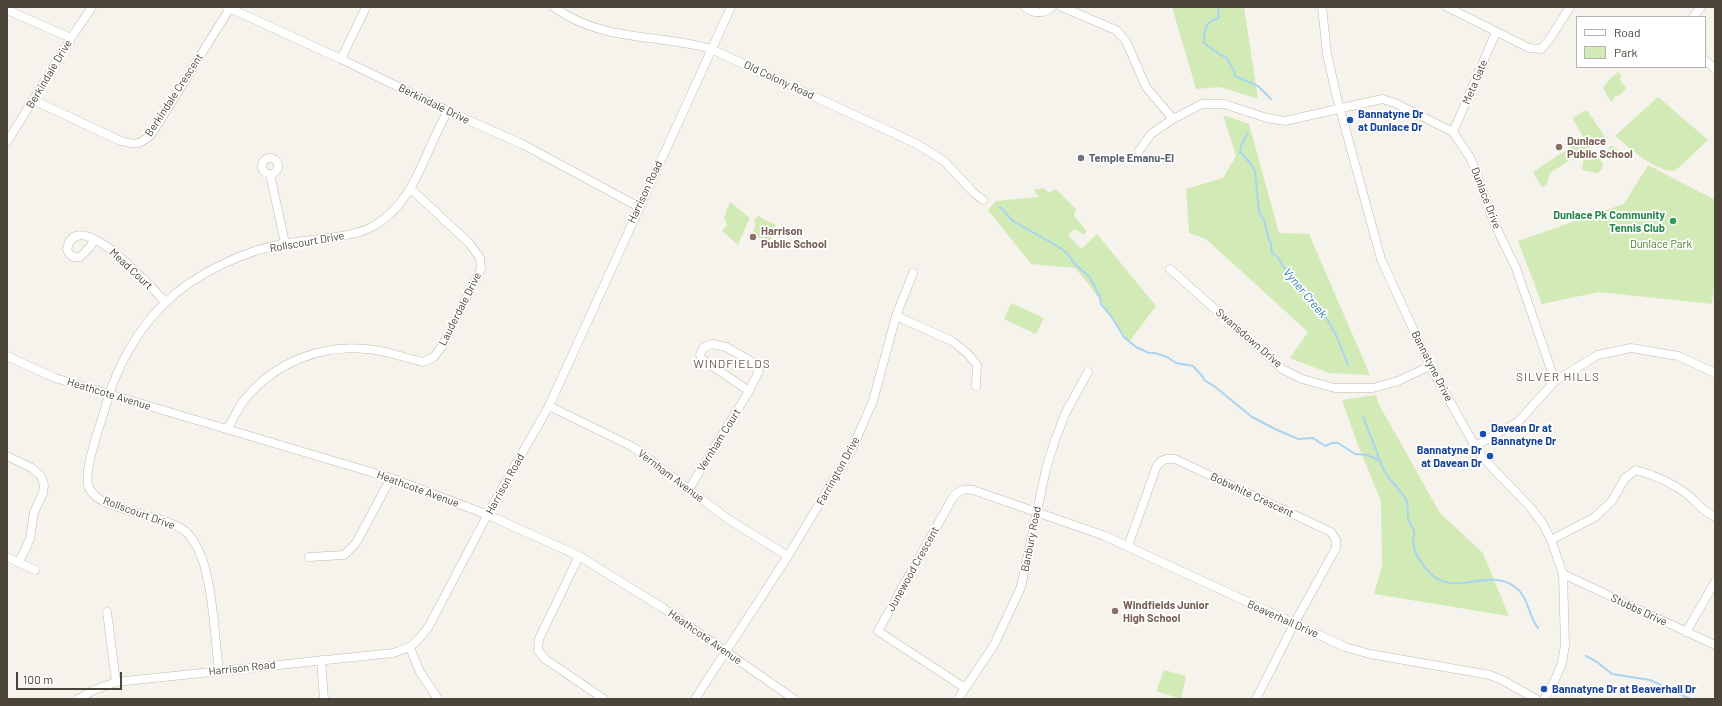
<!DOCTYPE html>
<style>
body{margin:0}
#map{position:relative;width:1722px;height:706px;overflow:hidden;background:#f6f3ec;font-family:Barlow,sans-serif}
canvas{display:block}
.frame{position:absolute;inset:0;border:8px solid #4b4439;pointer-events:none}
.legend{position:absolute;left:1576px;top:16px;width:130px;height:52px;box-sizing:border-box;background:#fff;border:1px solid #b7b4b0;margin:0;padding:5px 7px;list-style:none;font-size:12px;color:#4b4439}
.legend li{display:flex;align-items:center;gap:8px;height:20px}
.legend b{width:20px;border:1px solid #b7b4b0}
.scale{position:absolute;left:16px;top:672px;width:106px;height:18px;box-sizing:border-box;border:2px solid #4b4439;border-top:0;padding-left:5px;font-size:12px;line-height:14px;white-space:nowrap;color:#4b4439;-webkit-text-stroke:3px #fff;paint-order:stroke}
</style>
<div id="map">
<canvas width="1722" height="706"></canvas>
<div class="frame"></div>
<ul class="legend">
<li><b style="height:5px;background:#fff"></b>Road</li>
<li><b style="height:11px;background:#d2eab5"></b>Park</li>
</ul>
<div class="scale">100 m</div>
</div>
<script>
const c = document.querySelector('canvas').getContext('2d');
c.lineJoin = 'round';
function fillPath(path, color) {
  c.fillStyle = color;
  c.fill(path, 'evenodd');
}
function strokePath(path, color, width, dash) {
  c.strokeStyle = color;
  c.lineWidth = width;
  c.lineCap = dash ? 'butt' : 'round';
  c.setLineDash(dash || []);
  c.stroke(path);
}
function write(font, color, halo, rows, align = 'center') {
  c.font = font + ' Barlow,sans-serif';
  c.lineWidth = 3.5;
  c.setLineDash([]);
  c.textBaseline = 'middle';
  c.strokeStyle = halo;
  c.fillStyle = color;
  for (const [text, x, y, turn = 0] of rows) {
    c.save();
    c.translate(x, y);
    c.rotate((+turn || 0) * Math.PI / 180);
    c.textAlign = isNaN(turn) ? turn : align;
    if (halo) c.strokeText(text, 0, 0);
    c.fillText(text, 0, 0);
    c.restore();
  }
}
fillPath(new Path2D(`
 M 1172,7 L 1244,7 L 1258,99 L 1220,87 L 1196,89 Z
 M 1618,72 L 1622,76 L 1620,80 L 1626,88 L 1620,95 L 1616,96 L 1611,102 L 1603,88 L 1609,80 Z
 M 1658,97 L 1708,140 L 1675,171 C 1655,172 1630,148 1615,136 Z
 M 1587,110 L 1605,137 L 1550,173 L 1547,184 L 1542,187 L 1533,172 L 1584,138 L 1572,118 Z
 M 1223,115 L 1249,124 L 1279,233 L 1309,234 L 1370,375 L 1329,373 L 1290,358 L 1308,332 L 1206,239 L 1189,233 L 1186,189 L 1223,178 L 1236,156 Z
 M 1611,145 L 1620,152 L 1618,157 L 1612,158 L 1607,151 Z
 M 1590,151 L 1595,152 L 1603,164 L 1602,169 L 1598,173 L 1582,170 L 1584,156 Z
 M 1648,165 L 1715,200 L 1715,278 L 1712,304 L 1599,292 L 1542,304 L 1518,241 L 1624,204 Z
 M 1044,188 L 1049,193 L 1056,189 L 1076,209 L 1074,216 L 1087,231 L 1084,235 L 1075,229 L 1068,235 L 1081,249 L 1097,234 L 1156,306 L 1129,342 L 1090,286 L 1075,268 L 1031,264 L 988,210 L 996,201 L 1039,197 L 1034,190 Z
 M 730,202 L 750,218 L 738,245 L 722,231 L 727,225 L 724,218 Z
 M 759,216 L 763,219 L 776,225 L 769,243 L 752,234 L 756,223 L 754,222 L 756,217 Z
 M 1011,303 L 1044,318 L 1036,334 L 1004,319 Z
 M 1376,395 L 1378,403 L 1440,513 L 1483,553 L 1509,616 L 1374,594 L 1382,566 L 1381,501 L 1356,440 L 1342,400 Z
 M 1164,670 L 1186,676 L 1181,699 L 1156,691 Z`), '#d2eab5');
strokePath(new Path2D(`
 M 1218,7 L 1219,17 C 1217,19 1213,20 1210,22 C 1204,27 1204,36 1204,43 C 1211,48 1219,55 1227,58 C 1230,65 1234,68 1235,76 L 1258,86 L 1271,99
 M 1248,133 L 1241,146 L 1240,152 L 1251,164 L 1255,171 L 1259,212 L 1264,220 L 1269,240 L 1271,243 L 1272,253 L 1278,257 L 1282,265 L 1303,290 L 1308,300 L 1322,310 L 1337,337 L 1348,365
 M 1000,207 L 1013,221 L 1059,247 L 1068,254 L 1073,262 L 1090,278 L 1100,297 L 1101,304 L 1111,316 L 1124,337 L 1136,347 L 1149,353 L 1155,353 L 1167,357 L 1176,363 L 1193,366 L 1203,377 L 1204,380 L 1214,386 L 1252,417 L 1275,429 L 1298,439 L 1313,438 L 1325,446 L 1332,443 L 1338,443 L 1355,454 L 1367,455 L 1379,460
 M 1363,416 C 1367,428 1372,439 1376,450 C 1379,458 1381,465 1385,472 C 1391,483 1402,490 1407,502 C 1409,507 1407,512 1408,517 C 1408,522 1413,526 1414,531 C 1415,534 1413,539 1413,542 C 1414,555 1426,571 1436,578 C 1461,594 1490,568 1515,587 C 1529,597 1528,616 1538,628
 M 1586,656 L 1597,662 L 1612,674 L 1650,680 L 1690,699`), '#a9d4f2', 2);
const minor = new Path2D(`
 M 227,7 L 341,59 L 448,111 L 524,145 L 639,207
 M 554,7 C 603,43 657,33 711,49 L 915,143 L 944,161 L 973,192 L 983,200
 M 1025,7 C 1034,14 1043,14 1052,7
 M 1062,7 L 1116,30 L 1126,41 L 1146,87 L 1173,119
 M 1322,7 L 1327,54 L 1337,98 L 1381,259 L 1430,366 L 1475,446 L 1482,457 L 1530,507 L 1543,524 L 1551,540 L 1563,574 L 1565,645 L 1562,663 L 1554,682 L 1544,699
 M 1447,7 L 1529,48 L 1541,49 L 1549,40 L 1570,7
 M 7,10 L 71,38
 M 1693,17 L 1701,7
 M 341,59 L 366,7
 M 1705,60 L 1715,69
 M 33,100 L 121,141 C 136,145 139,145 151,135 L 230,8
 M 1453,132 L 1496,32
 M 7,142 L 71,38 L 92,7
 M 1139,151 L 1151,134 L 1173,119 L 1202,104 L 1224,104 L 1267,118 L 1285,121 L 1382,99 L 1395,103 L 1453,132 L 1471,159 L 1495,225 L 1516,268 L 1555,381
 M262 166a8 8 0 1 1 16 0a8 8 0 1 1-16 0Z
 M 270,174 L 285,243
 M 94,240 L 90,247 L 80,257 C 73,259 69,255 67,249 C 77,202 154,290 165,302
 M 1170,269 L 1282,369 L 1302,379 L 1335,388 L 1373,388 L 1398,381 L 1430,366
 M 896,316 L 952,341 L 967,353 L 977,365 L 976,386
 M 7,356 L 55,378 L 391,478 L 488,515 L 579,556 L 663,608 L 794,699
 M 549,406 L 633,447 L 728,519 L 788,556
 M 227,429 C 234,419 238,407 246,398 C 275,363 321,344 366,349 C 385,350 405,358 423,362 L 434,357 L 442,346 L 481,269 L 480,258 L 469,243 L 411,189
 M 1475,446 L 1518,422 L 1555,381 L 1598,355 L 1631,348 L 1678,356 L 1715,373
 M 7,456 L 32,468 L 41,476 L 44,485 L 43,493 L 34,512 L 30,539 L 19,562
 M 689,489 L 749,391 L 759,371 L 754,363 L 726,347 L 712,344 L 703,348 L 700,355 L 702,359 L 749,391
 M 1551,540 L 1595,517 L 1612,501 L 1625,478 L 1636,470 C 1654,475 1673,483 1688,495 C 1699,504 1701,510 1715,517
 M 1128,546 L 1156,468 C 1161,459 1166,458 1175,459 L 1331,532 L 1336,540 L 1336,548 L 1294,624 L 1256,699
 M 579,556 L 539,639 L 538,650 L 545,659 L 604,699
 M 7,557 L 35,570
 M 309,557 L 344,555 L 356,543 L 391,478
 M 1563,574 L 1715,645
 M 107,612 L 116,682
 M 1686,632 L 1715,582
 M 410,648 L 420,672 L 438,699
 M 321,660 L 324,699
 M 219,670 C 214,635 213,570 194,542 C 191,538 189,534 186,532 C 166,513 94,512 88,485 C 84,468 101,423 106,405 C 116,368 138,328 166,302 C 196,273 246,250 287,243 C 312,239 351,238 372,227 C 416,203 424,151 448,111
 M 965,688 L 878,631 L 952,499 C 958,491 963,488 973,490 L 1105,536 L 1345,647 L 1370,654 L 1490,675 L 1504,681 L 1536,699
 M 78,699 L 94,690 L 116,682 L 393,653 C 415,646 415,644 429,626 L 491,508 L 549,406 L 731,7
 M 695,699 L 788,556 L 852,449 L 873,401 L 896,316 L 913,273
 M 958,699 L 994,645 L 1021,587 L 1046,469 L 1055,440 L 1066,412 L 1088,372`);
strokePath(minor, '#c2bbae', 9);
strokePath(minor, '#fff', 8);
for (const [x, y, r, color] of [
 [1350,120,4,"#1a4fb4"],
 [1559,147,4,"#8d6e63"],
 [1081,158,4,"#6b7280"],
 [1673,221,4,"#2e9e5b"],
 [753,237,4,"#8d6e63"],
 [1483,434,4,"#1a4fb4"],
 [1490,456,4,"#1a4fb4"],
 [1115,611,4,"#8d6e63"],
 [1544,689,4,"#1a4fb4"]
]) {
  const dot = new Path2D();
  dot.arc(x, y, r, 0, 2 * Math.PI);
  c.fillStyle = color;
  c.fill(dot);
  strokePath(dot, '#fff', 1.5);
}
write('11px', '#4b4439', '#fff', [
 ["Berkindale Drive",49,74,-59],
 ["Old Colony Road",779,80,25],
 ["Meta Gate",1475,82,-67],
 ["Berkindale Crescent",174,95,-57],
 ["Berkindale Drive",434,104,26],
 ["Harrison Road",645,192,-65],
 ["Dunlace Drive",1486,198,69],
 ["Rollscourt Drive",307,242,-10],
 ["Mead Court",131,269,43],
 ["Lauderdale Drive",460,309,-63],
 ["Swansdown Drive",1249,338,41],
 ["Bannatyne Drive",1432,366,63],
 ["Heathcote Avenue",109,394,17],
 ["Vernham Court",719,440,-58],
 ["Farrington Drive",838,471,-61],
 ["Vernham Avenue",671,476,37],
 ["Harrison Road",505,484,-61],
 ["Heathcote Avenue",418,489,20],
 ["Bobwhite Crescent",1252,495,25],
 ["Rollscourt Drive",139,513,20],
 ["Banbury Road",1031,539,-79],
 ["Junewood Crescent",913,569,-61],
 ["Stubbs Drive",1639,610,25],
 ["Beaverhall Drive",1283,619,24],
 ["Heathcote Avenue",705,637,35],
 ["Harrison Road",242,668,-6]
]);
write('bold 11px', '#164399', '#fff', [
 ["Bannatyne Dr",1358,114],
 ["at Dunlace Dr",1358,127],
 ["Davean Dr at",1491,428],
 ["Bannatyne Dr",1491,441],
 ["Bannatyne Dr",1482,450,"right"],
 ["at Davean Dr",1482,463,"right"],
 ["Bannatyne Dr at Beaverhall Dr",1552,689]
], 'left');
write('bold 11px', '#785e54', '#fff', [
 ["Dunlace",1567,141],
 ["Public School",1567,154],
 ["Harrison",761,231],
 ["Public School",761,244],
 ["Windfields Junior",1123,605],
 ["High School",1123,618]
], 'left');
write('bold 11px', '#5b616d', '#fff', [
 ["Temple Emanu-El",1089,158]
], 'left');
write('bold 11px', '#27864d', '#fff', [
 ["Dunlace Pk Community",1665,215],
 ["Tennis Club",1665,228]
], 'right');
write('11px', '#4a7f2a', '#fff', [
 ["Dunlace Park",1661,244]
]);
write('italic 12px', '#2e7ab2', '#fff', [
 ["Vyner Creek",1305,293,50]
]);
c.letterSpacing = '1px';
write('12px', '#6e6250', '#fff', [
 ["WINDFIELDS",732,364],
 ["SILVER HILLS",1558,377]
]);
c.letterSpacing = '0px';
</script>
